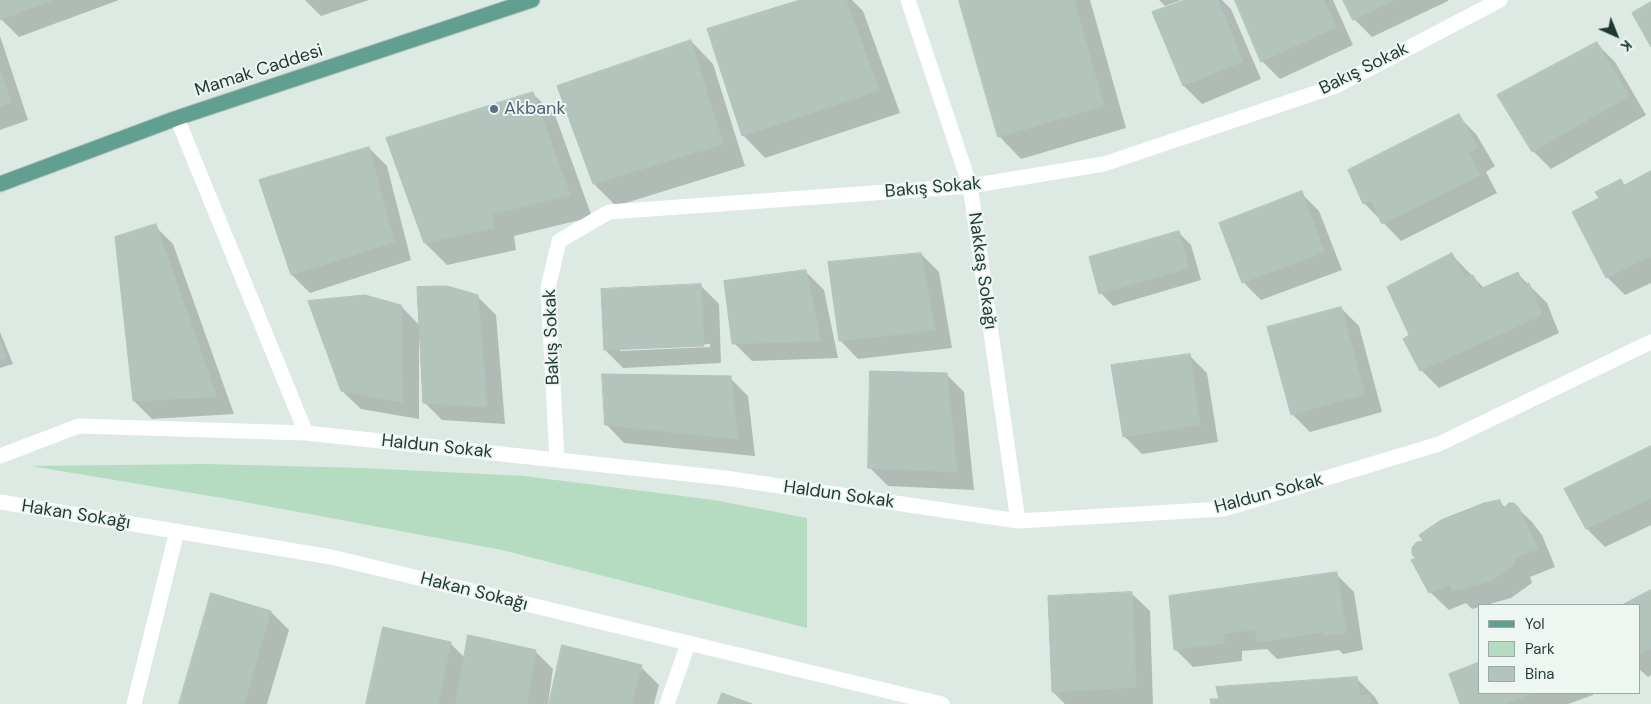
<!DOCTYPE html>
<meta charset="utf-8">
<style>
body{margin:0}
#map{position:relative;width:1651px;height:704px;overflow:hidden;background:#ddeae4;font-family:"DM Sans",sans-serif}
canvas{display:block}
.legend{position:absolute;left:1478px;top:604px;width:162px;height:90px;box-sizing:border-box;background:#eef6f2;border:1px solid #9baaa5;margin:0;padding:6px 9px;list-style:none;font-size:15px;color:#1f3932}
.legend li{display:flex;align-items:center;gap:10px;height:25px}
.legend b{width:25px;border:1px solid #9baaa5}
.north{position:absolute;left:1591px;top:10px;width:50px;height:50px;-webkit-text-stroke:4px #eef6f2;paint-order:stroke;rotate:136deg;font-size:14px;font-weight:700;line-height:20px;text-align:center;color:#1f3932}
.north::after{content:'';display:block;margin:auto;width:18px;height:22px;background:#1f3932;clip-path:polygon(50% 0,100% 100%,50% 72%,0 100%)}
</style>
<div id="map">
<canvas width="1651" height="704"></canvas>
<ul class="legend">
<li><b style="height:6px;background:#61a091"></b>Yol</li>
<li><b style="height:14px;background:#b5dcc0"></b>Park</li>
<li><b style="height:14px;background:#b3c4bd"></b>Bina</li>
</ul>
<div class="north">K</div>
</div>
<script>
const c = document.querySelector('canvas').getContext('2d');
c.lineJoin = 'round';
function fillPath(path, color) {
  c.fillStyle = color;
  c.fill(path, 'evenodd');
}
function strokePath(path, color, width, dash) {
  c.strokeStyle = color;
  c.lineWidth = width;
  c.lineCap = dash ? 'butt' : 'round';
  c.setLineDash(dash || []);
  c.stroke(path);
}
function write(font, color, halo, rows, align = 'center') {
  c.font = font + ' "DM Sans",sans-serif';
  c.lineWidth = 4;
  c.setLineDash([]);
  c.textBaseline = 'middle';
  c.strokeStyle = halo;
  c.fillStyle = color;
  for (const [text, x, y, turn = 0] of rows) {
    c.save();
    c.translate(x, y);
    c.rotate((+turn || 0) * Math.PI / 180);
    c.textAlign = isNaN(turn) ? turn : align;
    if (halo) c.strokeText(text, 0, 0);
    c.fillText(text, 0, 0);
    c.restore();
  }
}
fillPath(new Path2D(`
 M 206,464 L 363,468 L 524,476 L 714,500 L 807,518 L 807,628 L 502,550 L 234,500 L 31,466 Z`), '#b5dcc0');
fillPath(new Path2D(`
 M 0,0 L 119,0 L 19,37 L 1,19 Z
 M 305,0 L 369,0 L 321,16 Z
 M 804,0 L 852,0 L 863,11 L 900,113 L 765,158 L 743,135 Z
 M 960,0 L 1090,0 L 1126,128 L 1021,159 L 999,136 Z
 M 1159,0 L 1181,0 L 1165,6 Z
 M 1189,0 L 1222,0 L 1231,9 L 1261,79 L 1202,104 L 1184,86 L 1153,13 Z
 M 1237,0 L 1333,0 L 1353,45 L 1280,79 L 1262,61 Z
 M 1344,0 L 1448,0 L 1448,1 L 1372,37 L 1354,19 Z
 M 0,36 L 28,120 L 0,130 Z
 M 691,41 L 713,64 L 745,166 L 616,206 L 594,184 L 559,86 Z
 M 1597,44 L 1615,62 L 1646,115 L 1551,169 L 1533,151 Z
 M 532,93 L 555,115 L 592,217 L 514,236 L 516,250 L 447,265 L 425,243 L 388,139 Z
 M 1458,116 L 1476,134 L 1495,166 L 1486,172 L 1497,193 L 1401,241 L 1364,203 Z
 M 369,148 L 387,166 L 411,260 L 310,293 L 292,275 Z
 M 1651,172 L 1651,283 L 1625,295 L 1607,277 L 1601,198 L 1620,181 L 1626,186 Z
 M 1301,193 L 1319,211 L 1342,270 L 1261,300 L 1243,282 Z
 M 155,226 L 173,244 L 234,414 L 152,419 L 134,401 Z
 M 1178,232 L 1191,245 L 1201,280 L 1113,306 L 1101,293 Z
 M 921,254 L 939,272 L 952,348 L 858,359 L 840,340 Z
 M 1452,255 L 1484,288 L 1518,274 L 1547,303 L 1559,333 L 1439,388 L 1421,370 L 1411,336 Z
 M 806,272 L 824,290 L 838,358 L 752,361 L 734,343 Z
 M 701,286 L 719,304 L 721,363 L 623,368 L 605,350 ZM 710,344 L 710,347 L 620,351 L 620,348 Z
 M 477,296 L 496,315 L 505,424 L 442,420 L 424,402 L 421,339 L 419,340 L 419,419 L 361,409 L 342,391 L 401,306 L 420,326 Z
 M 1341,308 L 1359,326 L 1382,412 L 1310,432 L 1292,414 Z
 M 0,332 L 13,364 L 0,368 Z
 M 1189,355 L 1207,373 L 1218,442 L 1142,454 L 1124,436 Z
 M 946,374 L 964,392 L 974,490 L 888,486 L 870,468 Z
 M 730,378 L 748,396 L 755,456 L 624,443 L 606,424 Z
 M 1651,447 L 1651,525 L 1605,547 L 1587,529 L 1565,490 Z
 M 1499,502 L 1506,508 L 1513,504 L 1532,522 L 1542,535 L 1555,567 L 1530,577 L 1532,583 L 1511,598 L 1472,609 L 1466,603 L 1449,610 L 1430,592 L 1417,558 L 1425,542 Z
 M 1336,574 L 1354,592 L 1363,650 L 1343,654 L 1339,650 L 1277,659 L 1267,649 L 1242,651 L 1242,661 L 1193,667 L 1175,649 Z
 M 1651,592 L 1651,675 L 1648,677 L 1640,670 L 1640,605 L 1625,605 Z
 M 1131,593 L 1150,611 L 1153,704 L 1065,704 L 1053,692 Z
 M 271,612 L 289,630 L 267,704 L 180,704 Z
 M 450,643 L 465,658 L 535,651 L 553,669 L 548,704 L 367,704 Z
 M 641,667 L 659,685 L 654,704 L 550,704 Z
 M 1356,678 L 1374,696 L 1379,704 L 1212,704 Z
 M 1480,693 L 1593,693 L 1593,695 L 1568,704 L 1461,704 Z`), '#0003');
const building = new Path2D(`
 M 0,0 L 53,0 L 0,20 Z
 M 800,0 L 846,0 L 879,90 L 742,136 L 707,29 Z
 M 959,0 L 1074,0 L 1104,106 L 998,137 Z
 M 1185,0 L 1218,0 L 1243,61 L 1183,86 L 1152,12 Z
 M 1235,0 L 1324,0 L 1336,27 L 1261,62 Z
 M 1343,0 L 1394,0 L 1353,20 Z
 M 1651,2 L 1651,47 L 1632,13 Z
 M 691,40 L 723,144 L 593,184 L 557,86 Z
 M 1597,42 L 1629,96 L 1532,152 L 1497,95 Z
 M 0,70 L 11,102 L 0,106 Z
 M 533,92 L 570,195 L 492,214 L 494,228 L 424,243 L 386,138 Z
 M 1459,114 L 1478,147 L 1469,153 L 1480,175 L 1382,224 L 1371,201 L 1363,204 L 1348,170 Z
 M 369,147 L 394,242 L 291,275 L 259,180 Z
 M 1651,171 L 1651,256 L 1606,278 L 1572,212 L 1599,198 L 1595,192 L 1621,179 L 1624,185 Z
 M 1302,191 L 1324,252 L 1242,283 L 1219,223 Z
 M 156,224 L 217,397 L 133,401 L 115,237 Z
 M 1179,231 L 1189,268 L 1099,294 L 1089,257 Z
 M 921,253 L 935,330 L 839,341 L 828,262 Z
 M 1452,253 L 1465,278 L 1473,275 L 1480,289 L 1518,272 L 1524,285 L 1529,283 L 1542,315 L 1420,371 L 1403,339 L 1409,335 L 1387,287 Z
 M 806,270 L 821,341 L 732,344 L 724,281 Z
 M 701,284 L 704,346 L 604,350 L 601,289 Z
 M 447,286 L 478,295 L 487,407 L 423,403 L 417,287 Z
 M 365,295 L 401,305 L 402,402 L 341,391 L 308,301 Z
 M 1341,307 L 1365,394 L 1291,415 L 1267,327 Z
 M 0,340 L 7,358 L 0,360 Z
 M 1190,354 L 1200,425 L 1123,437 L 1111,365 Z
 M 870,371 L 947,373 L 957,472 L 868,468 Z
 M 602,374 L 731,376 L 738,439 L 605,425 Z
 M 1651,446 L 1651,498 L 1586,529 L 1564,489 Z
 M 1500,500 L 1503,509 L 1509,503 L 1514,503 L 1519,508 L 1538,549 L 1513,559 L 1515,564 L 1493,580 L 1453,591 L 1449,585 L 1429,593 L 1411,560 L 1415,558 L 1412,554 L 1412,547 L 1417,542 L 1423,541 L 1419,535 L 1441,520 L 1484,503 Z
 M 1337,572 L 1346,633 L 1324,636 L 1323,632 L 1258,642 L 1255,630 L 1224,633 L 1224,643 L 1174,650 L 1169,596 Z
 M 1651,590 L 1651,648 L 1640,654 L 1640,605 L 1622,605 Z
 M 1132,592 L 1136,687 L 1052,692 L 1048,596 Z
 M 211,593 L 271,611 L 244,704 L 179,704 Z
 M 383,627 L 451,642 L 438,704 L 366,704 Z
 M 468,635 L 536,650 L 527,704 L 456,704 Z
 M 562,645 L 642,665 L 632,704 L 549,704 Z
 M 1480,662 L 1480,693 L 1533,693 L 1503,704 L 1460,704 L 1449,674 Z
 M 1357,677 L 1360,696 L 1371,695 L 1371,704 L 1211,704 L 1210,699 L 1219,699 L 1216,687 Z
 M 722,693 L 752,704 L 718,704 Z`);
fillPath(building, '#b3c4bd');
strokePath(building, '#b0c3bb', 1);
const primary = new Path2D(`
 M 0,184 L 177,118 L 532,0`);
strokePath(primary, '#bcc4c2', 17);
strokePath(new Path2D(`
 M 908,0 L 970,186 L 1018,521
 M 177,118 L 306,433
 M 0,456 L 79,426 L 306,433 L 725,478 L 1018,521 L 1224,509 L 1439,444 L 1651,342
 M 557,460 L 548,288 L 559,241 L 609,212 L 970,186 L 1104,164 L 1336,86 L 1500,0
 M 0,502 L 331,557 L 942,704
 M 134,704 L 177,531
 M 667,704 L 688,644`), '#fff', 15);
strokePath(primary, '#61a091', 15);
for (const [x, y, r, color] of [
 [494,109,5,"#5c6f8a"]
]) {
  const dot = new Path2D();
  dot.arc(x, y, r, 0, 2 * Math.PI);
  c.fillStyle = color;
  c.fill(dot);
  strokePath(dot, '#eef6f2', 2);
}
write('18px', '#1f3932', '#eef6f2', [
 ["Bakış Sokak",1364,69,-26],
 ["Mamak Caddesi",259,71,-18],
 ["Bakış Sokak",933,188,-5],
 ["Nakkaş Sokağı",982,271,82],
 ["Bakış Sokak",552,337,-92],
 ["Haldun Sokak",437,447,6],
 ["Haldun Sokak",1269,494,-15],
 ["Haldun Sokak",839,495,8],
 ["Hakan Sokağı",76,515,9],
 ["Hakan Sokağı",474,592,14]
]);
write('18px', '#4e5e75', '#eef6f2', [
 ["Akbank",504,109]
], 'left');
</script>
